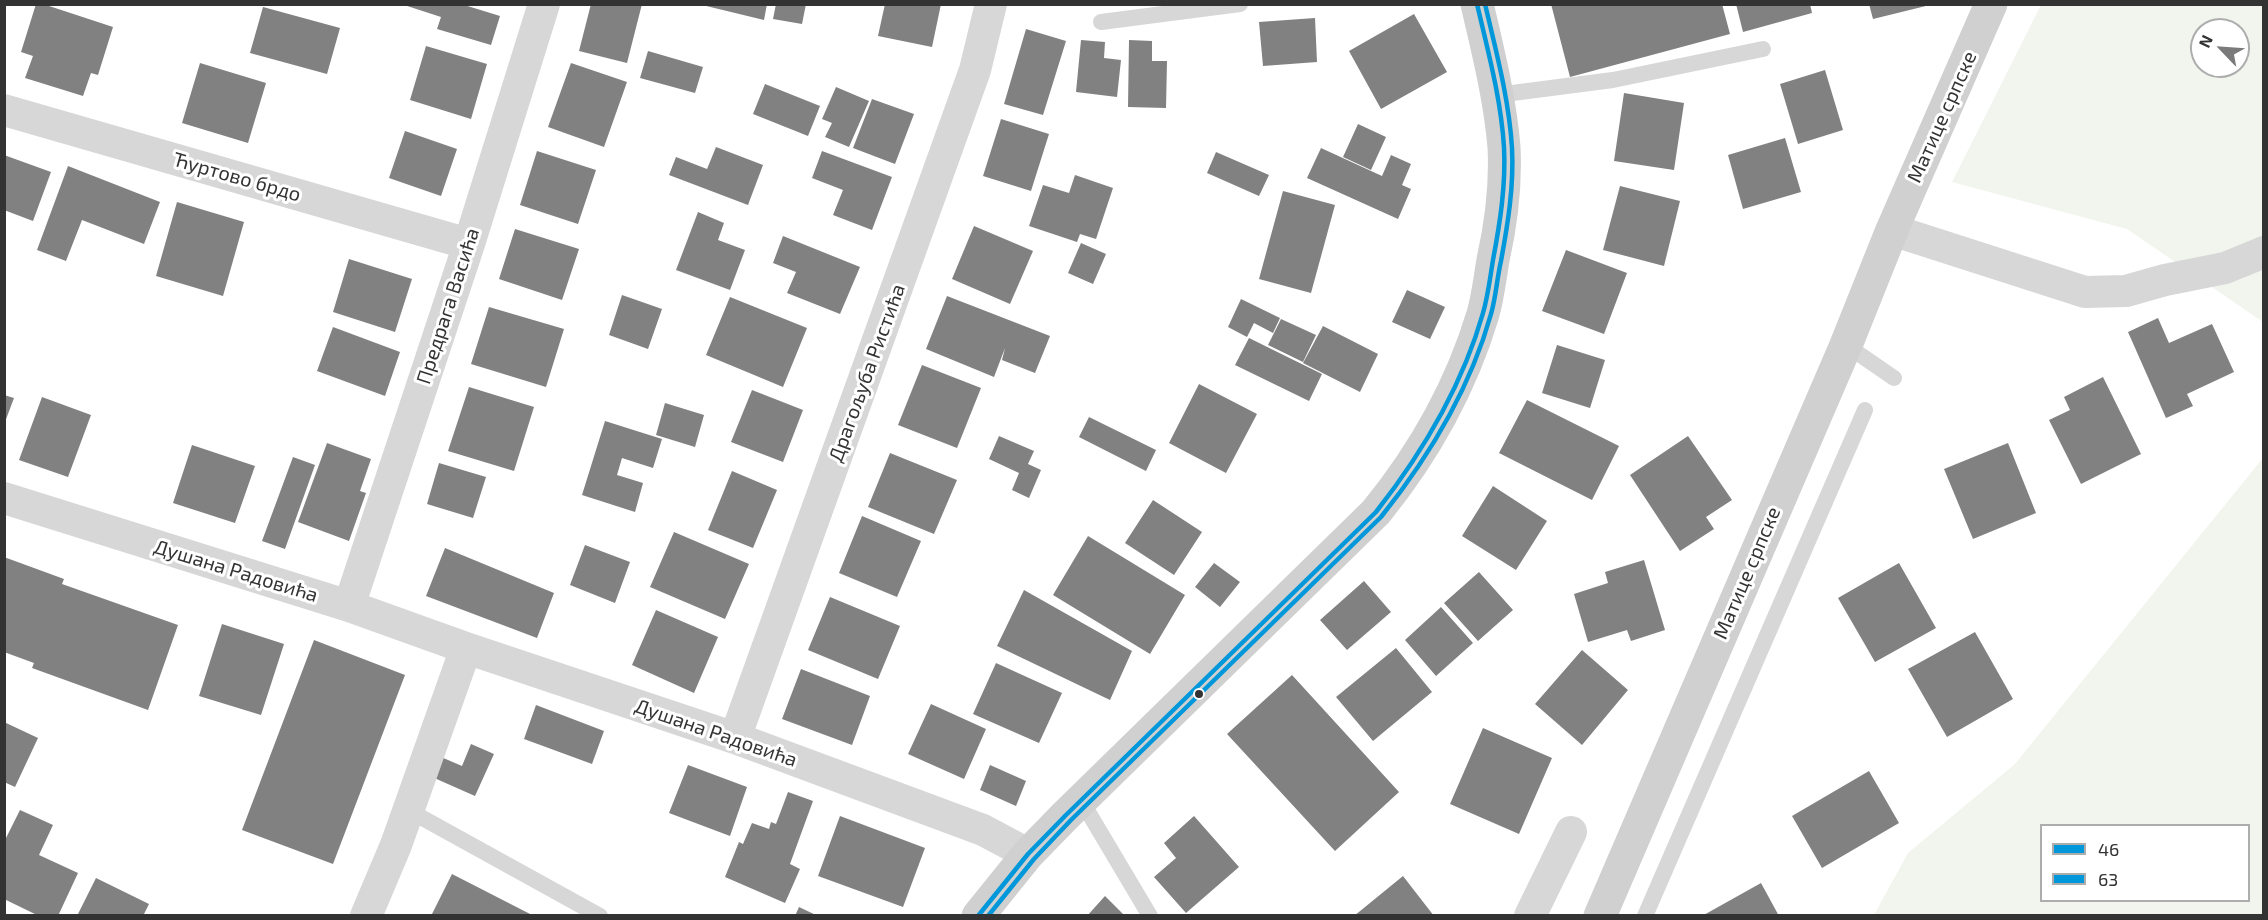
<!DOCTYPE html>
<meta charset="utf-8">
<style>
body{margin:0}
#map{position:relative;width:2268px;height:920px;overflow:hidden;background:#fff;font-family:"Exo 2",sans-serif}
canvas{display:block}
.frame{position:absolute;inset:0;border:6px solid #333;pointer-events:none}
.legend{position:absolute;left:2040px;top:824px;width:210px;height:78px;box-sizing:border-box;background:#fff;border:2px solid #adadad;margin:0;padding:8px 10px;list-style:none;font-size:18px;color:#333}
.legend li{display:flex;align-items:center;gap:12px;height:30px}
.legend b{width:30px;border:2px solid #adadad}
.north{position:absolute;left:2190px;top:18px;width:60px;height:60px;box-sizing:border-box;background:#fff;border:2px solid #adadad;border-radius:50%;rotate:295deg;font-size:16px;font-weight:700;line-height:24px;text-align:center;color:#333}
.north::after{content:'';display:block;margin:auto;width:21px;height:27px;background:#7a7a7a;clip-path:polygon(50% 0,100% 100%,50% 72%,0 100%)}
</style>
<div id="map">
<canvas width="2268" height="920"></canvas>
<div class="frame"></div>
<ul class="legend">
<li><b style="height:8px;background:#0098da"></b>46</li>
<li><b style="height:8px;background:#0098da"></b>63</li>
</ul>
<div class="north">N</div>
</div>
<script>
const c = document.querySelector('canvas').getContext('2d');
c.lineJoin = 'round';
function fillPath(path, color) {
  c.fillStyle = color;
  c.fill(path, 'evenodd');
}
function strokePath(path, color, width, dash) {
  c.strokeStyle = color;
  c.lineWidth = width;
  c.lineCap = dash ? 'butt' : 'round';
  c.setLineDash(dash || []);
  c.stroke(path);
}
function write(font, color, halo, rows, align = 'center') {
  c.font = font + ' "Exo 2",sans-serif';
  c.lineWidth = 6;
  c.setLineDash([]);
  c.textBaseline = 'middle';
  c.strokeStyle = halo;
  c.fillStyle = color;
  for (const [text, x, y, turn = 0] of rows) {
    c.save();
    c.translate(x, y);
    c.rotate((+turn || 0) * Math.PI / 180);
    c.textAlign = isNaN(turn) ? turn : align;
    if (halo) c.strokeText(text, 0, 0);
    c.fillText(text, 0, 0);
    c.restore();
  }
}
fillPath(new Path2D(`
 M 2041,5 L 2263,5 L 2263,322 L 2127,229 L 1952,182 ZM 2202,30 L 2238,30 L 2238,66 L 2202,66 Z
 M 2263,458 L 2263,915 L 1874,915 L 1908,853 L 2015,764 ZM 2042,826 L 2248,826 L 2248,900 L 2042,900 Z`), '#f1f5ed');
fillPath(new Path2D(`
 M 36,4 L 43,4 L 113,27 L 98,75 L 91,73 L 83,96 L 25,78 L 33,56 L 21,52 Z
 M 401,4 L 461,4 L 500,16 L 491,45 L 437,29 L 441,17 Z
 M 591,4 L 642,4 L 627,63 L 579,51 Z
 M 698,4 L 767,4 L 764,20 Z
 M 776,4 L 806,4 L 802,24 L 773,19 Z
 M 885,4 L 941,4 L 932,47 L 878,36 Z
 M 1551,4 L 1722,4 L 1730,34 L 1570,77 Z
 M 1736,4 L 1810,4 L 1812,13 L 1743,32 Z
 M 1869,4 L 1929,4 L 1930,5 L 1873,19 Z
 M 263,7 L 340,28 L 327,74 L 250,53 Z
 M 1414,14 L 1447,72 L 1381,109 L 1349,51 Z
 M 1315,18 L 1317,62 L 1263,66 L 1259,22 Z
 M 1026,29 L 1066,41 L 1043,115 L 1004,104 Z
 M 1081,40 L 1105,42 L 1104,58 L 1121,60 L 1117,97 L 1076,92 Z
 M 1129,40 L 1152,41 L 1152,61 L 1167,61 L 1166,108 L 1128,107 Z
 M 426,46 L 487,64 L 471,119 L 410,100 Z
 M 648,51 L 703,67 L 695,93 L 640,78 Z
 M 200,63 L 266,83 L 248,143 L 182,123 Z
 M 571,63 L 627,82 L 604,147 L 548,127 Z
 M 1825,70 L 1843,130 L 1798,144 L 1780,84 Z
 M 765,84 L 820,106 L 808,136 L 753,114 Z
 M 836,87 L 869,101 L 849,147 L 825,137 L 832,123 L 822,119 Z
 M 1624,93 L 1684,103 L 1674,170 L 1614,161 Z
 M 872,99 L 914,114 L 895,164 L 853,148 Z
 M 1001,119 L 1049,134 L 1031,191 L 983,176 Z
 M 1358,124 L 1386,137 L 1371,170 L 1343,157 Z
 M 405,131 L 457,149 L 441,196 L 389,178 Z
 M 1785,138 L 1801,192 L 1743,209 L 1728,155 Z
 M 716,147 L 763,165 L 748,205 L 669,175 L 676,157 L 707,169 Z
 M 1321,148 L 1382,176 L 1391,155 L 1411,164 L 1402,185 L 1411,189 L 1398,219 L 1307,178 Z
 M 537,151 L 596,170 L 578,224 L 520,205 Z
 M 822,151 L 892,177 L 872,230 L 833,215 L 843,190 L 812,178 Z
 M 1216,152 L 1269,175 L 1259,196 L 1207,173 Z
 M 4,155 L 51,172 L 33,221 L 4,210 Z
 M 68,166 L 160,202 L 144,244 L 82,220 L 66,261 L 37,250 Z
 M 1075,175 L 1113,188 L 1096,239 L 1080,234 L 1077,242 L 1029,226 L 1043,185 L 1069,193 Z
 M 1620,186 L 1680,201 L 1664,266 L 1603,250 Z
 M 1283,191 L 1335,205 L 1311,293 L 1259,279 Z
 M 177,202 L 244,222 L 223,296 L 156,276 Z
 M 698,212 L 724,223 L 718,240 L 745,250 L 730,290 L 676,270 Z
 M 974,226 L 1033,251 L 1010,304 L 952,279 Z
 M 515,229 L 579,249 L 562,300 L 499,279 Z
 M 783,236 L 860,267 L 840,314 L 787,293 L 796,272 L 773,263 Z
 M 1081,243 L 1106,254 L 1093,284 L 1068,273 Z
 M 1566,250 L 1627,273 L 1604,334 L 1542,311 Z
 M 349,259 L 412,279 L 395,332 L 333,312 Z
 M 1407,290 L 1445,307 L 1430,339 L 1392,322 Z
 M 622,295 L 662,309 L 648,349 L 609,335 Z
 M 947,296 L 1050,336 L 1035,373 L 1002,360 L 1005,348 L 994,377 L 926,349 Z
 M 730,297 L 807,328 L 783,387 L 706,355 Z
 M 1241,299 L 1280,318 L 1273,333 L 1254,323 L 1247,337 L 1228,327 Z
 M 489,307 L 564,329 L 546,387 L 471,364 Z
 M 2158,318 L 2169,343 L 2212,324 L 2234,372 L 2187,394 L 2193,406 L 2166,418 L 2128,332 Z
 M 1281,319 L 1316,335 L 1303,362 L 1268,345 Z
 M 1323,326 L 1378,354 L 1360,392 L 1303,363 Z
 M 333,327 L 400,352 L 385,396 L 317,371 Z
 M 1249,338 L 1322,374 L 1309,401 L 1235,365 Z
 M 1557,345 L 1605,360 L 1590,408 L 1542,393 Z
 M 922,365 L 981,388 L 957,448 L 898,425 Z
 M 2103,377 L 2141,454 L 2081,484 L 2049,420 L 2070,410 L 2064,397 Z
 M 1199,384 L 1257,414 L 1226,473 L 1169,443 Z
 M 469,387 L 534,407 L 514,471 L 448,451 Z
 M 752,390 L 803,410 L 783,462 L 731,442 Z
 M 4,395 L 14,398 L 5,422 L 4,422 Z
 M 42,397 L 91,415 L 68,477 L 19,460 Z
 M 1527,400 L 1619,446 L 1592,500 L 1499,453 Z
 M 665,403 L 704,415 L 695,447 L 656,435 Z
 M 1089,417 L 1156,450 L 1146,471 L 1079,437 Z
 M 605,421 L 662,439 L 653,468 L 622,458 L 617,475 L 643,483 L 635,512 L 582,495 Z
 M 999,436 L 1034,451 L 1028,464 L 1041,470 L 1029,498 L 1012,490 L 1019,473 L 989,459 Z
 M 1688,436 L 1732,500 L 1706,517 L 1714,529 L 1680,551 L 1630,475 Z
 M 327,443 L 371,459 L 360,491 L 366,493 L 349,541 L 298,522 Z
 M 2008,443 L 2036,513 L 1973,539 L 1944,469 Z
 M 192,445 L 255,466 L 235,523 L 173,503 Z
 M 890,453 L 957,480 L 934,534 L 868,507 Z
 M 293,457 L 315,465 L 285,549 L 262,541 Z
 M 439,463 L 486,477 L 473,518 L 427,504 Z
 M 732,471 L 777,490 L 753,548 L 708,530 Z
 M 1493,486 L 1547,521 L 1516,570 L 1462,536 Z
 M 1153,500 L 1202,532 L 1174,575 L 1125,543 Z
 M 862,516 L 921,541 L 897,597 L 839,573 Z
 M 674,532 L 749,564 L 725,619 L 650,587 Z
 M 1088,536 L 1185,595 L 1150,654 L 1053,595 Z
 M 585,545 L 630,562 L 615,603 L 570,585 Z
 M 445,548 L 554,593 L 537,638 L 426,596 Z
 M 4,557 L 64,579 L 62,584 L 178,625 L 148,710 L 32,668 L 34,663 L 4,652 Z
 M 1644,560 L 1665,630 L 1631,641 L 1627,630 L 1588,642 L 1574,594 L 1608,583 L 1605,572 Z
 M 1214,563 L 1240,582 L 1220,607 L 1195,587 Z
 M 1899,563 L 1936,628 L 1875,662 L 1838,598 Z
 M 1479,572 L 1513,610 L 1478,641 L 1444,603 Z
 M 1364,581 L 1391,612 L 1347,650 L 1320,620 Z
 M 1024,590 L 1132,651 L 1110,700 L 997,646 Z
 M 830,597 L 900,626 L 878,679 L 808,650 Z
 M 1441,607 L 1473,643 L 1436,676 L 1405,640 Z
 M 656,610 L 718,637 L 694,693 L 632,665 Z
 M 222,624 L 284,644 L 261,715 L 199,696 Z
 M 1975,632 L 2013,699 L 1947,737 L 1908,669 Z
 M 314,640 L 405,675 L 333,864 L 242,830 Z
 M 1396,648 L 1432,692 L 1373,741 L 1336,697 Z
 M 1582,650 L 1628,690 L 1582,745 L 1535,704 Z
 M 996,663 L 1062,693 L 1039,743 L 973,714 Z
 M 801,669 L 870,696 L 852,745 L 782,719 Z
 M 1292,675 L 1399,792 L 1335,851 L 1227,734 Z
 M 931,704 L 986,729 L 964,779 L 908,754 Z
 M 536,705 L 604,731 L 592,764 L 524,739 Z
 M 4,722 L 38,738 L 15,787 L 4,782 Z
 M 1483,728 L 1552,758 L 1519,834 L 1450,804 Z
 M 471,744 L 494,754 L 475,796 L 432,777 L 441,757 L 462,766 Z
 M 688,765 L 747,787 L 730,836 L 669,813 Z
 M 990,765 L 1026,781 L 1016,806 L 980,790 Z
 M 1869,771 L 1899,823 L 1822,868 L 1792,816 Z
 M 788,792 L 813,801 L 790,864 L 800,869 L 785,903 L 725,877 L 739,842 L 743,844 L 752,823 L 769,829 L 771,822 L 776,824 Z
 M 20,810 L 53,825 L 39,855 L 78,873 L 58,916 L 39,916 L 4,899 L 4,842 Z
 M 840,816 L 925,848 L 903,907 L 818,876 Z
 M 1194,816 L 1239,867 L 1186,913 L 1154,877 L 1176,858 L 1164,843 Z
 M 452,874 L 534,916 L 431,916 Z
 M 1403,876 L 1434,916 L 1354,916 Z
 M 96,878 L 149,904 L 143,916 L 77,916 Z
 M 1761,883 L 1779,916 L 1702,916 Z
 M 1105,896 L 1125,916 L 1087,916 Z
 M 799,907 L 818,916 L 795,916 Z`), '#818181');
strokePath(new Path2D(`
 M 1101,22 L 1240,4
 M 1497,95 L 1613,80 L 1763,49
 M 1846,345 L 1894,378
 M 1081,800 L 1150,916
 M 408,810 L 600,916
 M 1645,916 L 1865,410`), '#d7d7d7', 16);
strokePath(new Path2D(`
 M 4,110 L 469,244
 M 1892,230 L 2085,292 L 2126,291 L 2165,280 L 2225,268 L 2264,252
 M 4,498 L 349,606 L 466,648 L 735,738 L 983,830 L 1028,854
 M 349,606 L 469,244 L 544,4
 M 735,738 L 975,70 L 991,4
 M 366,916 L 396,845 L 466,648
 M 1530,916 L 1571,832`), '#d7d7d7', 32);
strokePath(new Path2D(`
 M 978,916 L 1028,854 L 1066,815 L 1376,512 C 1424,453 1461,387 1483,314 C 1488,296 1490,278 1493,260 C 1501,224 1506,185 1504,147 C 1500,99 1488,51 1477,4
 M 1600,916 L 1846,345 L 1892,230 L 1991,4`), '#d0d0d0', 33);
strokePath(new Path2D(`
 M 978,916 L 1028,854 L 1066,815 L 1376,512 C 1423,452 1462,387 1483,313 C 1488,296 1490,278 1493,260 C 1500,223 1506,185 1504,147 C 1501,99 1488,51 1477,4`), '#0098da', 4.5);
strokePath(new Path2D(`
 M 988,916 L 1034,859 L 1071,820 L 1381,517 C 1429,457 1470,389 1491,314 C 1496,297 1497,278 1501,261 C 1508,223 1514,186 1512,148 C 1509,99 1496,51 1485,4`), '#0098da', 4.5);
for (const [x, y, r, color] of [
 [1199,694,5,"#333"]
]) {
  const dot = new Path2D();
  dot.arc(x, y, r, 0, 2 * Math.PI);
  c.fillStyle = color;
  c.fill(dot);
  strokePath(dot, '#fff', 2);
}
write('20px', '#333', '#fff', [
 ["Матице српске",1942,117,-66],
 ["Ћуртово брдо",237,177,16],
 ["Предрага Васића",448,306,-72],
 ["Драгољуба Ристића",867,373,-70],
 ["Душана Радовића",236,571,17],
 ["Матице српске",1747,573,-67],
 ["Душана Радовића",716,733,19]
]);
</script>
